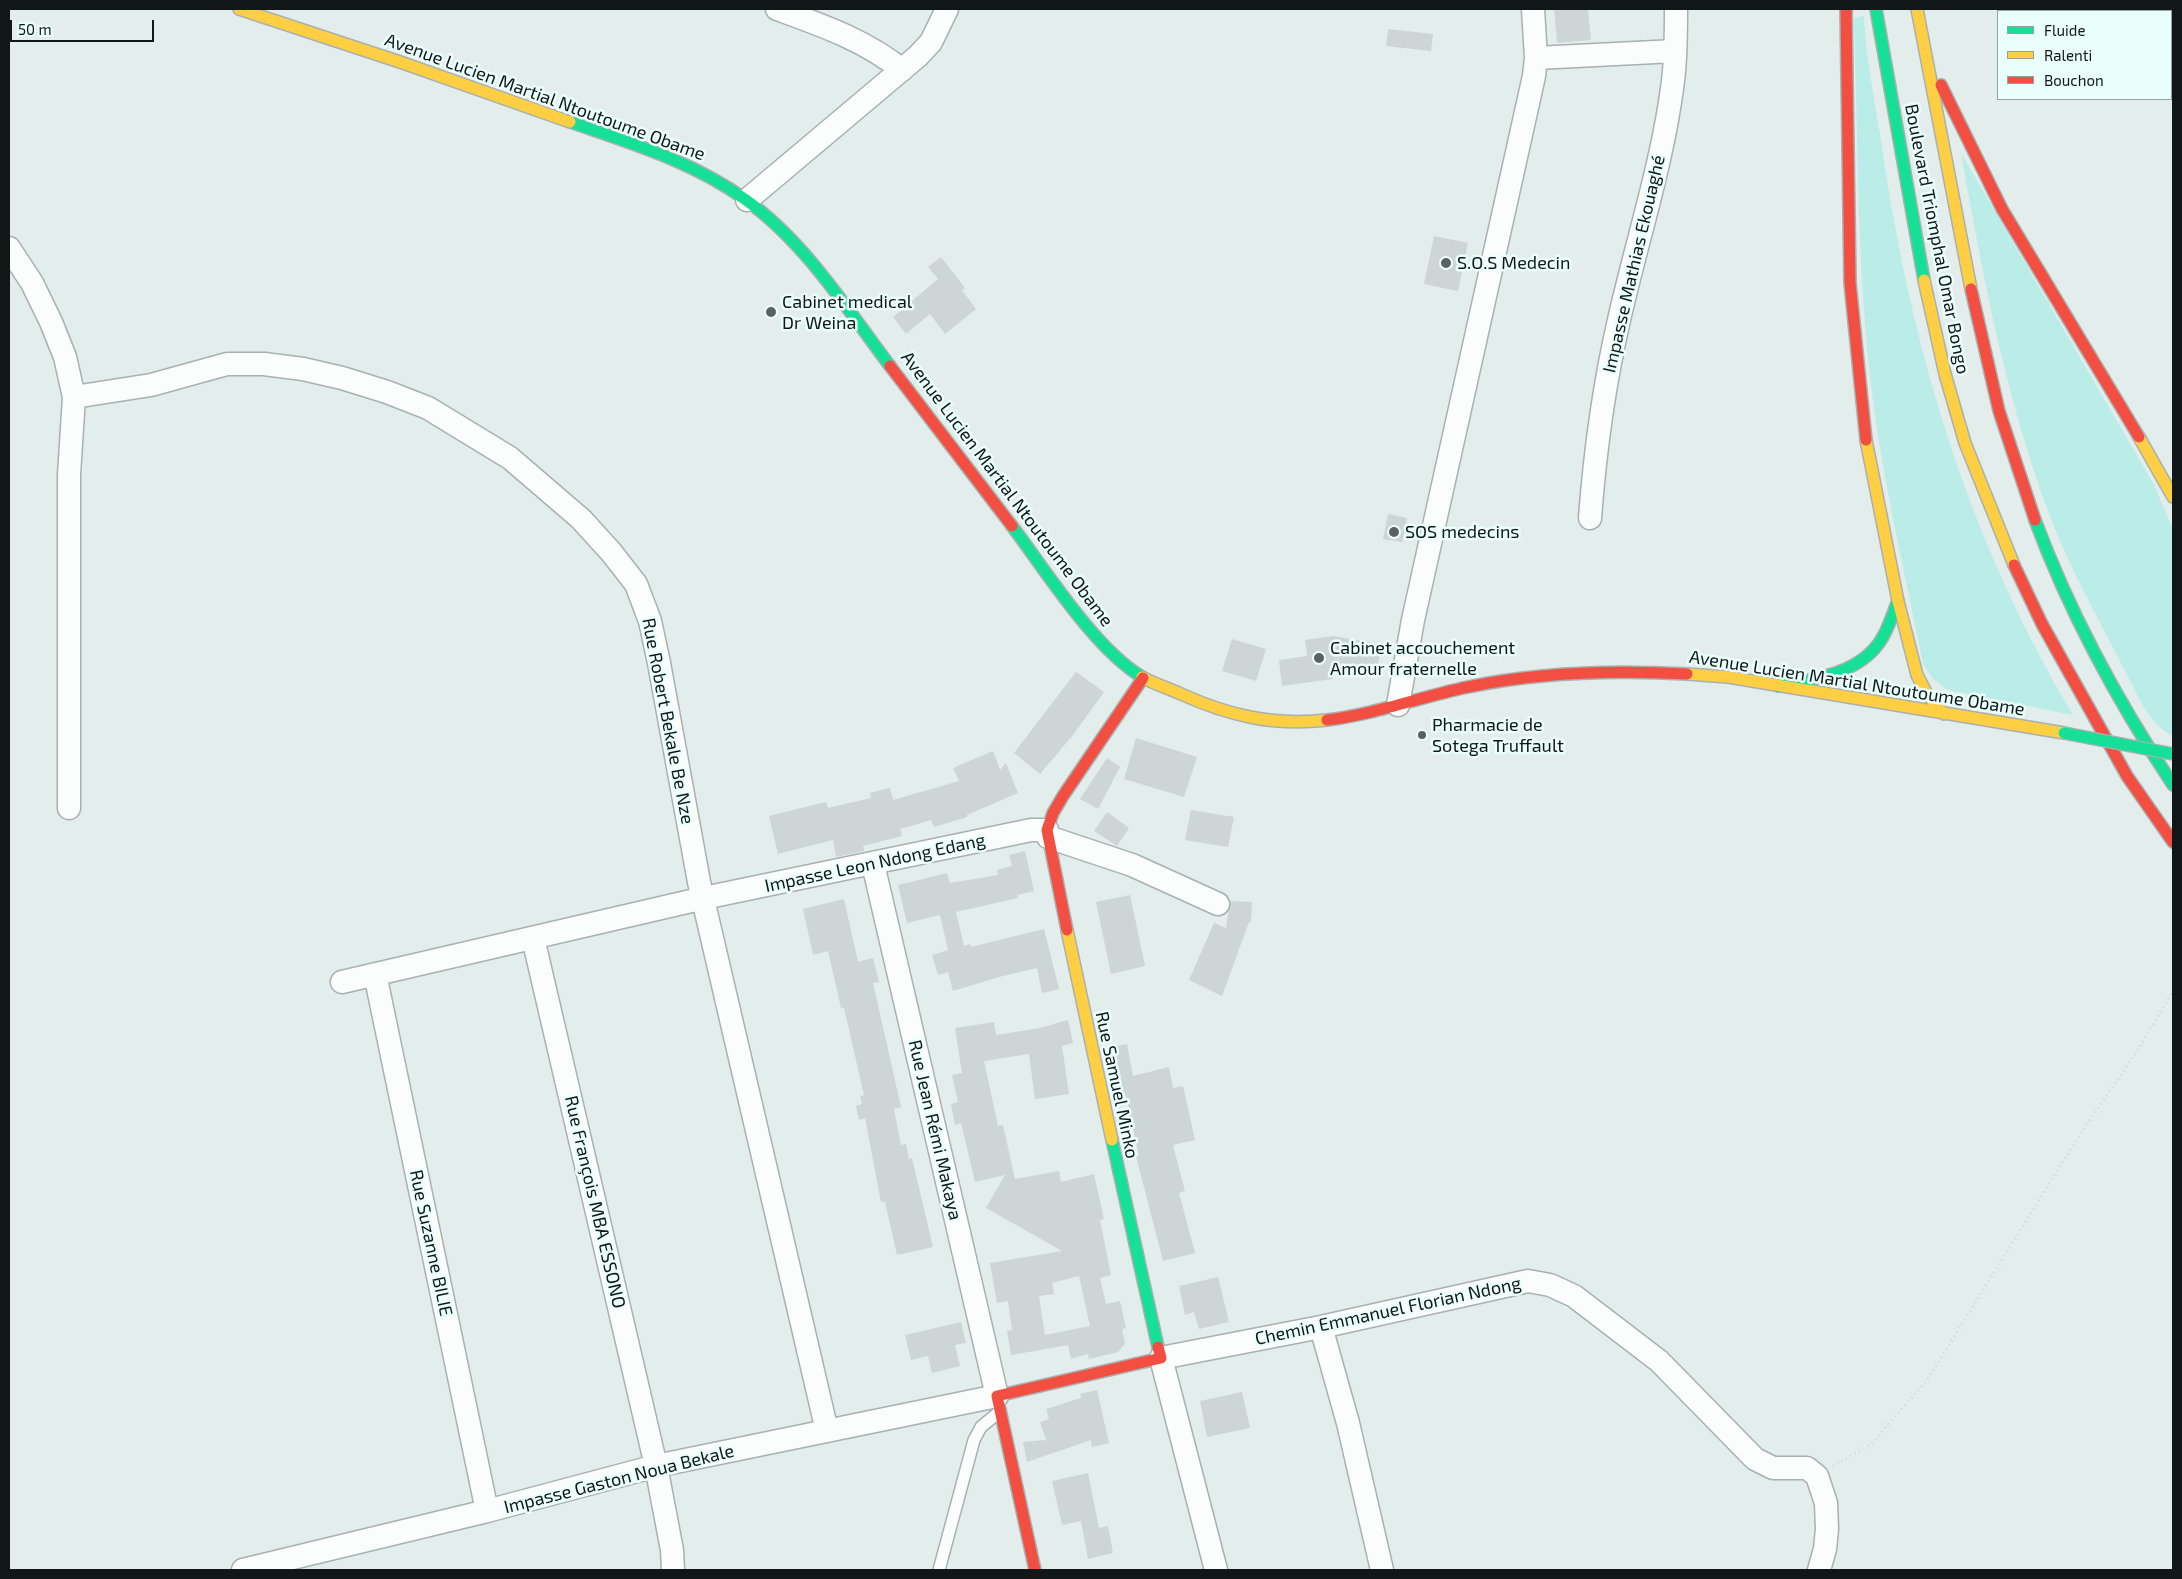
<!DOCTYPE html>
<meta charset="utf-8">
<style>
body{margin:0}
#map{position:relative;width:2182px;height:1579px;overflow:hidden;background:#e2edec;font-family:"Exo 2",sans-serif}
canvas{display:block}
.frame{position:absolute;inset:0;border:10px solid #101716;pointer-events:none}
.legend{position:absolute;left:1997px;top:10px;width:175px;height:90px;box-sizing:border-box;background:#eafffc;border:1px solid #93a2a0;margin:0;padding:6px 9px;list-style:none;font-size:15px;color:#101716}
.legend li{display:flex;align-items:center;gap:10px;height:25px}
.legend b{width:25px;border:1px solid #93a2a0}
.scale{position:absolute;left:10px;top:20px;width:144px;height:22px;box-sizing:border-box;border:2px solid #101716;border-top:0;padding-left:6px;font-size:15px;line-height:18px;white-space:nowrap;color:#101716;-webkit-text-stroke:4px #eafffc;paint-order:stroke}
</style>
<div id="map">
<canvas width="2182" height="1579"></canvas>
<div class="frame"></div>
<ul class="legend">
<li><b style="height:6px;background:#16e098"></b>Fluide</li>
<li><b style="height:6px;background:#ffcf43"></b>Ralenti</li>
<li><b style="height:6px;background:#f24e42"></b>Bouchon</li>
</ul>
<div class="scale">50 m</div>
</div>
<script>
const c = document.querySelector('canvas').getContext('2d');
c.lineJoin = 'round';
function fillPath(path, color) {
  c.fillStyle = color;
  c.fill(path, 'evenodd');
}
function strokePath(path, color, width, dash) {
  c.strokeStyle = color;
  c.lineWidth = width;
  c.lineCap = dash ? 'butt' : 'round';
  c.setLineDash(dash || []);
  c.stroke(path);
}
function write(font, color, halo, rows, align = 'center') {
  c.font = font + ' "Exo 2",sans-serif';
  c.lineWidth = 5;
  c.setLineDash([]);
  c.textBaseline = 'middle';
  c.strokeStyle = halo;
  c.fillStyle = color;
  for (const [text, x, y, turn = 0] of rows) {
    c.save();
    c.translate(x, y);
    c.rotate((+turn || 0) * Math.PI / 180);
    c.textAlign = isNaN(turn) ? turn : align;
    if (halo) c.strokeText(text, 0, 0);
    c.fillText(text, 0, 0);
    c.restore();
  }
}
fillPath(new Path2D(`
 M 1864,16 C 1866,60 1875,103 1882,147 C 1912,352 1967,536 2073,715 L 1948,690 L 1934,680 L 1923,664 C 1904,568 1881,474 1870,377 C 1857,258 1858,137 1854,18 Z
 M 1961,153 L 2153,483 L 2173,529 L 2173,736 C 2147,724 2136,690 2123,667 C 2101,623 2076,580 2057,534 C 2008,412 1984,282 1961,153 Z`), '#baede8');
fillPath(new Path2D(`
 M 1554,9 L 1588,9 L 1591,40 L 1557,43 Z
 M 1388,29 L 1433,34 L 1431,51 L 1386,46 Z
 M 1434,236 L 1468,243 L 1458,291 L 1424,284 Z
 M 941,257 L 965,288 L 962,290 L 976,309 L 945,334 L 930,314 L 906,334 L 893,317 L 938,279 L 928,267 Z
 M 1388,514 L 1407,518 L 1402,542 L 1383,539 Z
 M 1333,636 L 1382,644 L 1376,675 L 1332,668 L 1333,679 L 1282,686 L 1279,660 L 1307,656 L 1305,640 Z
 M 1232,639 L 1266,649 L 1256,681 L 1222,671 Z
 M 1076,672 L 1104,692 L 1073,735 L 1040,774 L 1014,753 Z
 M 1136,738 L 1197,757 L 1184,797 L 1124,779 Z
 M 993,751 L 1000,770 L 1006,763 L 1018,793 L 967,815 L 967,817 L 934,827 L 931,820 L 900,829 L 902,836 L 863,846 L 864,851 L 836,857 L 833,840 L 778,854 L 769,816 L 826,802 L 828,808 L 871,798 L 870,793 L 890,788 L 893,800 L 959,781 L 953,768 Z
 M 1107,758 L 1120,767 L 1098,809 L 1080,799 Z
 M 1191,810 L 1234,817 L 1228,847 L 1185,840 Z
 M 1107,812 L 1129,828 L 1117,846 L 1094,831 Z
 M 1025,851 L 1034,891 L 1017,895 L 1018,898 L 956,912 L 964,946 L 970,944 L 971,947 L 1044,929 L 1059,989 L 1042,993 L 1037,968 L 999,977 L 953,991 L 948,972 L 938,975 L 932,955 L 948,950 L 940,915 L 907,923 L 898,885 L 947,873 L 950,883 L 998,875 L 997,870 L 1012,866 L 1009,855 Z
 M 1130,895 L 1145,966 L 1111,974 L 1096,902 Z
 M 844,899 L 858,962 L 873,958 L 879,982 L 873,983 L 901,1107 L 894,1109 L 901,1145 L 906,1144 L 909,1159 L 912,1158 L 933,1247 L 897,1255 L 885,1202 L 881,1202 L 865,1118 L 859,1120 L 856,1106 L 862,1104 L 860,1096 L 864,1095 L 844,1008 L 841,1008 L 828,951 L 813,955 L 803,909 Z
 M 1230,901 L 1252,902 L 1251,922 L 1249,922 L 1222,996 L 1189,980 L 1214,923 L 1226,928 Z
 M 1068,1020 L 1073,1043 L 1062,1046 L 1069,1094 L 1035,1099 L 1029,1054 L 984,1061 L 998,1126 L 1003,1125 L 1015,1179 L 1059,1171 L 1061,1182 L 1094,1174 L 1104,1219 L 1100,1220 L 1111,1275 L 1100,1278 L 1106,1304 L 1120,1301 L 1126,1328 L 1122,1329 L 1125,1344 L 1118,1352 L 1089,1359 L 1088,1354 L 1071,1359 L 1068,1345 L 1011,1355 L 1007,1331 L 1012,1330 L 1008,1301 L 997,1303 L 990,1263 L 1062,1251 L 986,1208 L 1005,1175 L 975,1182 L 961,1123 L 955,1125 L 951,1104 L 958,1102 L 952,1075 L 962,1073 L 955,1028 L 994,1022 L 996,1035 L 1040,1028 ZM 1079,1276 L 1090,1326 L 1045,1335 L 1039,1296 L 1054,1294 L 1052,1283 Z
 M 1127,1044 L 1133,1076 L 1169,1067 L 1173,1088 L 1183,1086 L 1195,1140 L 1173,1145 L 1185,1191 L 1179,1193 L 1195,1253 L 1163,1261 L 1136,1156 L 1139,1156 L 1126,1096 L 1119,1098 L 1109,1047 Z
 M 1218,1277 L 1229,1322 L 1199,1329 L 1194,1312 L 1185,1315 L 1179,1286 Z
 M 961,1322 L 966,1343 L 955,1345 L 960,1366 L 932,1373 L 928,1356 L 911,1360 L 905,1335 Z
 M 1097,1390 L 1109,1443 L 1092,1447 L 1091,1440 L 1027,1462 L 1023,1442 L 1046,1440 L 1040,1422 L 1049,1419 L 1046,1409 L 1081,1398 L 1080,1394 Z
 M 1242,1392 L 1250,1428 L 1207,1437 L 1200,1401 Z
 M 1088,1473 L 1099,1528 L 1108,1526 L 1113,1553 L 1088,1559 L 1081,1521 L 1062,1525 L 1052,1481 Z`), '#cdd6d4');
const lane = new Path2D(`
 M 939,1570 L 974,1440 L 981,1427 L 999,1412`);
const street = new Path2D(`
 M 777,9 C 821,25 865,40 902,70
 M 1536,58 L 1675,51
 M 747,200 L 918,56 L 931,42 L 947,9
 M 9,248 L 32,283 L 51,322 L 65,357 L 74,397 L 69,475 L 69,808
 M 74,397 L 151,385 L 227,364 L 264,364 L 303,369 L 342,378 L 387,392 L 428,408 L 510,458 L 581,519 L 611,552 L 636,584 L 650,621 L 659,663 L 699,882 L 827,1431
 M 1590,518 C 1595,452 1604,385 1619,320 C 1637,240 1663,162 1673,81 C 1676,57 1676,32 1676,9
 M 1398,705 L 1413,620 L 1534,76 L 1536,58 L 1533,9
 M 1048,837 L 1132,865 L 1218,904
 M 533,938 L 656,1466 L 672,1550 L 673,1570
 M 375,974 L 487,1511
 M 342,982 L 704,898 L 1031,830 L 1047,830
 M 1321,1327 L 1348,1423 L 1382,1570
 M 243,1570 L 487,1511 L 656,1466 L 997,1396 L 873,864
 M 1216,1570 L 1161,1358 L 1321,1327 L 1528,1281 L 1550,1285 L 1574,1296 L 1659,1361 L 1755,1459 L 1773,1468 L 1807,1468 L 1817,1476 L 1826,1503 L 1827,1529 L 1825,1549 L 1819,1570`);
const fast = new Path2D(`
 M 1876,9 L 1924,280
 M 570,122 C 631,143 694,162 746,200 C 805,242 847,309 890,366
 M 2035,520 C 2070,614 2118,702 2173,785
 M 1012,526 C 1046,571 1094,648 1142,677
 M 1778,686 C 1813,679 1856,675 1879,643 C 1888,631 1892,615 1898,601
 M 1112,1140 L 1158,1347`);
const slow = new Path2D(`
 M 239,9 L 400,62 L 570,122
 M 1917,9 L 1971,289
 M 1924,280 L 1945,374 L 1965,443 L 2014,565
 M 2139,437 L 2173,497
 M 1866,440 L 1898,601 L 1917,675 L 1927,694 L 1944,714
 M 1687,674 L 1728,677 L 2064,733
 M 1142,677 C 1154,684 1168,688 1181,694 C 1230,716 1273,726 1327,720
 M 1067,930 L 1112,1140`);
const jam = new Path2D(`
 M 1846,9 L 1850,283 L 1866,440
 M 1941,85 L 2002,209 L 2139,437
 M 1971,289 L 1999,411 L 2035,520
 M 890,366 L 1012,526
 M 2014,565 L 2042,624 L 2127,776 L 2173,842
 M 1327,720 C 1376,714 1420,697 1468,687 C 1539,672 1614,670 1687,674
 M 1067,930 L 1047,830 L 1053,813 L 1063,796 L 1143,678
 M 1035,1570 L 997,1396 L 1161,1358 L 1158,1347`);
strokePath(lane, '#a8b1b0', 14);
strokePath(street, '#a8b1b0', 25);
strokePath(fast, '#a8b1b0', 14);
strokePath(slow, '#a8b1b0', 14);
strokePath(jam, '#a8b1b0', 14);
strokePath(new Path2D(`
 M 1833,1466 L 1871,1444 L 1927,1380 L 2076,1141 L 2139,1048 L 2173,991`), '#d4d7d7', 3, [1, 4]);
strokePath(lane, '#fbfcfc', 11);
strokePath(street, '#fbfcfc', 22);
strokePath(fast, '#16e098', 11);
strokePath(slow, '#ffcf43', 11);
strokePath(jam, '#f24e42', 11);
const fastBridge = new Path2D(`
 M 2064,733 L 2173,754`);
strokePath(fastBridge, '#a8b1b0', 14, []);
strokePath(fastBridge, '#16e098', 11);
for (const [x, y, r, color] of [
 [1446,263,6,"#5a6261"],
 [771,312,6,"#5a6261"],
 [1394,532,6,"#5a6261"],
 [1319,658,6,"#5a6261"],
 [1422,735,5,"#5a6261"]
]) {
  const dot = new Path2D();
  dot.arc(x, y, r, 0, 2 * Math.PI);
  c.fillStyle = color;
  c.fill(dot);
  strokePath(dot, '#eafffc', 2);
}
write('18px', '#101716', '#eafffc', [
 ["Avenue Lucien Martial Ntoutoume Obame",545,97,20],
 ["Boulevard Triomphal Omar Bongo",1937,239,79],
 ["Impasse Mathias Ekouaghé",1634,264,-77],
 ["Avenue Lucien Martial Ntoutoume Obame",1007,489,53],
 ["Avenue Lucien Martial Ntoutoume Obame",1857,683,9],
 ["Rue Robert Bekale Be Nze",668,721,79],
 ["Impasse Leon Ndong Edang",875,863,-12],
 ["Rue Samuel Minko",1117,1085,78],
 ["Rue Jean Rémi Makaya",935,1130,77],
 ["Rue François MBA ESSONO",595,1202,77],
 ["Rue Suzanne BILIE",431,1243,78],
 ["Chemin Emmanuel Florian Ndong",1388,1311,-12],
 ["Impasse Gaston Noua Bekale",619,1479,-14]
]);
write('18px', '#101716', '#eafffc', [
 ["S.O.S Medecin",1457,263],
 ["Cabinet medical",782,302],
 ["Dr Weina",782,323],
 ["SOS medecins",1405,532],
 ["Cabinet accouchement",1330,648],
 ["Amour fraternelle",1330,669],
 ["Pharmacie de",1432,725],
 ["Sotega Truffault",1432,746]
], 'left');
</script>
